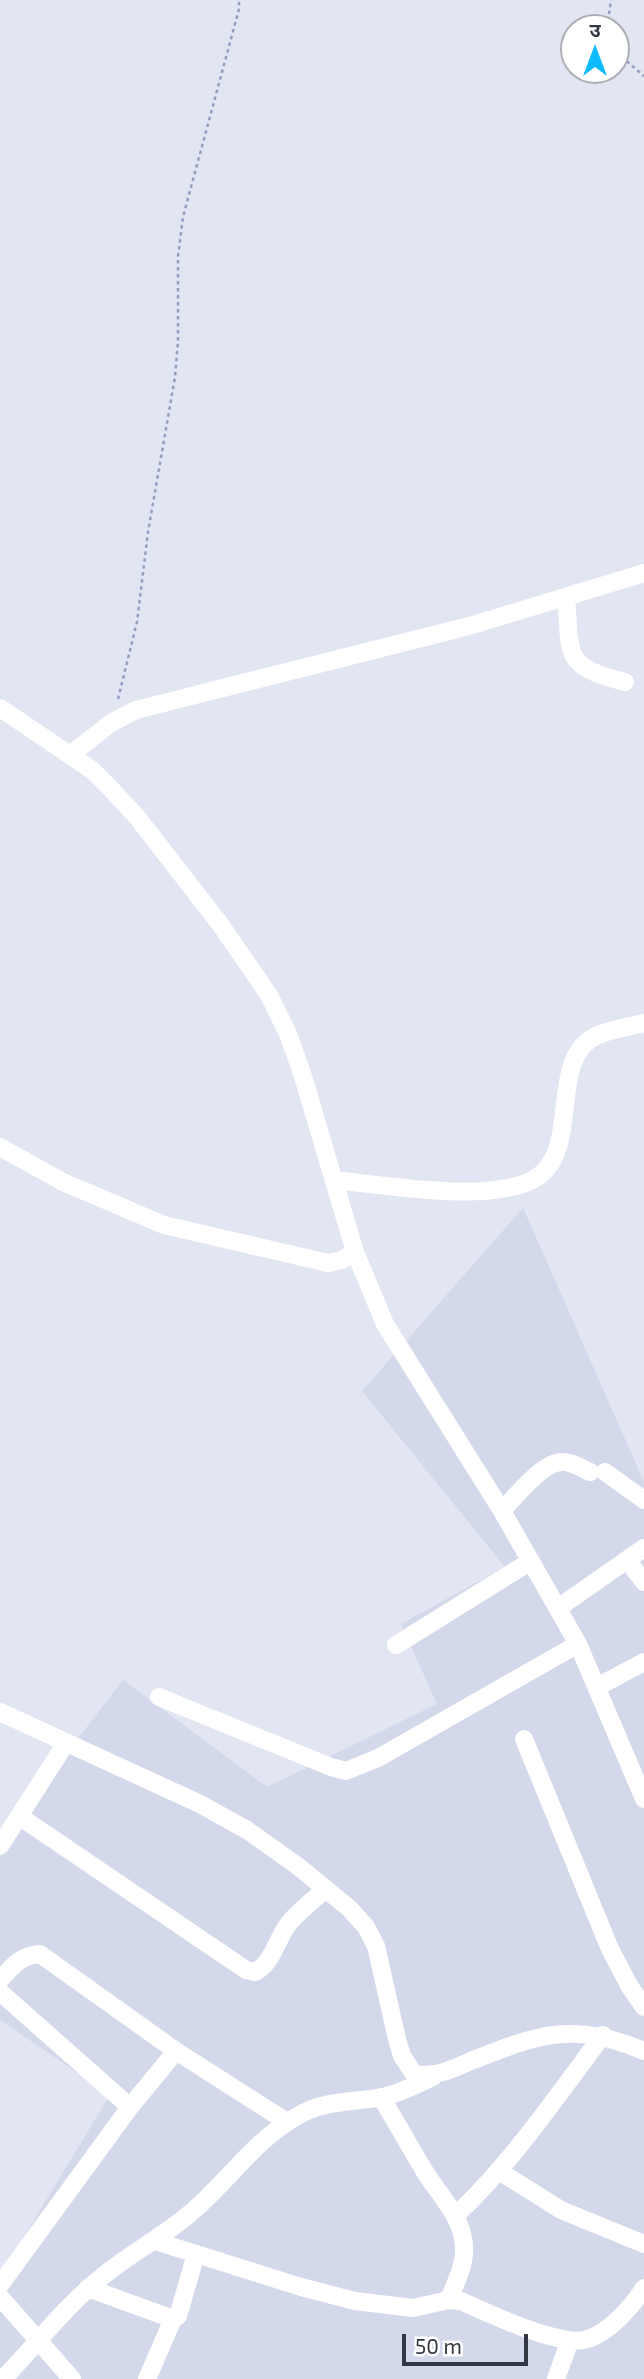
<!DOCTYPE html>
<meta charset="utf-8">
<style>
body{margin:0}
#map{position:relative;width:644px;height:2379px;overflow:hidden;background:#e2e5f2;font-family:"Exo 2","Noto Sans Devanagari",sans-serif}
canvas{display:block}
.north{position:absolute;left:560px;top:14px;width:70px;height:70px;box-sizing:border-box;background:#fff;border:2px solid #adafb4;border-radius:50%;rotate:0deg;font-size:19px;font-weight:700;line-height:28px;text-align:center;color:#323743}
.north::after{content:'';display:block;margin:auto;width:24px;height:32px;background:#0cbcff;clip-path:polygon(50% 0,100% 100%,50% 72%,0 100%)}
.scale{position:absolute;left:402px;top:2334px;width:126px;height:32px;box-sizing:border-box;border:4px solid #323743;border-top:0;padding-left:9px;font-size:21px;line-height:24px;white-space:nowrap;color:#323743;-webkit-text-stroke:5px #fff;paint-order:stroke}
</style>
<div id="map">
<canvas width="644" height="2379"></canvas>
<div class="north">उ</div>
<div class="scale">50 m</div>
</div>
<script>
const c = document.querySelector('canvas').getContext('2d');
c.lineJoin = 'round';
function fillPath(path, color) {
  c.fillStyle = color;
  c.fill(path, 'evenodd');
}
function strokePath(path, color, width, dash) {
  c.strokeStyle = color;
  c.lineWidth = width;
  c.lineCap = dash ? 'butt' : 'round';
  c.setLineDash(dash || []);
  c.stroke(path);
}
fillPath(new Path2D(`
 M 523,1208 L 644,1482 L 644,2379 L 0,2379 L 0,2276 L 110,2095 L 0,2020 L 0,1840 L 123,1680 L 267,1787 L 437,1704 L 401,1624 L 505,1567 L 362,1391 Z`), '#d3d8ea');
strokePath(new Path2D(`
 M 607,28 L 611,0
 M 616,52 L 644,76
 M 118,699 L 137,622 L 148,532 L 175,377 L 178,341 L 178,256 L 183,217 L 239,9 L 239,0`), '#949ec0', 2.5, [3.5, 3.5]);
strokePath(new Path2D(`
 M 566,597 C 571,656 562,666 625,682
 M 0,708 L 92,770 L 111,789 L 137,817 L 220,924 L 269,995 L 288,1034 L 302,1073 L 355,1252 L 385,1324 L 502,1511 L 578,1644 L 644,1799
 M 70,755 L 111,723 L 136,710 L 469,626 L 644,573
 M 0,1147 L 63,1182 L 164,1225 L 328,1263 L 342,1260 L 355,1252
 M 334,1180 C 385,1185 490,1204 534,1179 C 584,1151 545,1058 598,1035 C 612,1029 629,1027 644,1023
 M 605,1472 L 644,1500
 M 502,1511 C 515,1497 543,1461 563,1462 C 573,1462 581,1468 590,1472
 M 628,1561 L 644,1582
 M 558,1608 L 644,1548
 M 396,1645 L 531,1561
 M 597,1687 L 644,1662
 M 159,1697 L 331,1767 L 346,1771 L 378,1758 L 578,1644
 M 0,1712 L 200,1804 L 247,1830 L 299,1867 L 350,1909 L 366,1927 L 376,1946 L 397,2039 L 402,2056 L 414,2074 C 435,2078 452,2069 471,2061 C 538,2034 574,2021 644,2051
 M 524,1739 L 610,1949 L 630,1987 L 644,2007
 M 19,1816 L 246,1970 L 255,1972 C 273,1963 277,1938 289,1923 C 300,1910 313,1900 326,1889
 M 0,1846 L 66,1743
 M 0,1980 C 13,1966 19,1956 40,1954 L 176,2051 L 287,2122
 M 0,1992 L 130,2107
 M 381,2097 C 396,2122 410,2147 425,2172 C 440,2196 464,2219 464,2248 C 465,2266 455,2283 449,2300
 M 499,2171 L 561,2210 L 644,2244
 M 455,2216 C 512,2163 556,2097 603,2035
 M 155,2241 L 301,2287 L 355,2301 L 413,2308 L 449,2300 L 461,2301 C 488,2313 555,2345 584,2340 C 607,2335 632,2307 644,2288
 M 0,2285 L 130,2107 L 176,2051
 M 88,2288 L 173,2319 L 178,2316 L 196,2254
 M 0,2297 L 72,2379
 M 3,2379 C 37,2344 65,2306 103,2276 C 132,2252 166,2235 194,2210 C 233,2176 257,2136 305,2112 C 330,2100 357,2102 383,2097 C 401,2093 417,2084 433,2077
 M 147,2379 L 173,2319
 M 556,2379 L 570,2340`), '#fff', 18);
</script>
